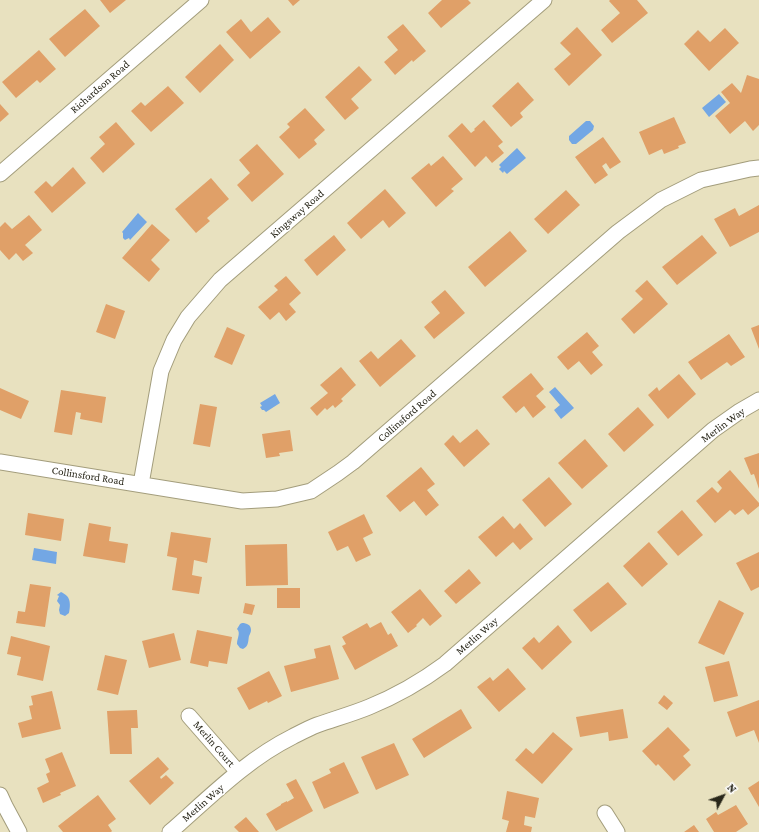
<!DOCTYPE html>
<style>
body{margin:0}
#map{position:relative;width:759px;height:832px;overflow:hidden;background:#e8e1bf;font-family:"Crimson Pro",serif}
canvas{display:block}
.north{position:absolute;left:703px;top:776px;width:40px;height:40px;-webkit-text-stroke:3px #fff;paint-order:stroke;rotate:49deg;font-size:11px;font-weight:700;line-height:16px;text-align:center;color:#29271a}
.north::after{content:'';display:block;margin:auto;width:14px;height:18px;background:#29271a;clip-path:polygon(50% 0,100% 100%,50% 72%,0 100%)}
</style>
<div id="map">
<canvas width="759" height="832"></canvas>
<div class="north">N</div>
</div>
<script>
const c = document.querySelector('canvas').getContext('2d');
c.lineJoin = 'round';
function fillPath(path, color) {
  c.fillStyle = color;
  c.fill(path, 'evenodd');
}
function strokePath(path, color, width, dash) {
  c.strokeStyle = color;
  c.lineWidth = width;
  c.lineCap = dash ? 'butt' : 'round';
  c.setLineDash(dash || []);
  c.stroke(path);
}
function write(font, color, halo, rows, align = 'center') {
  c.font = font + ' "Crimson Pro",serif';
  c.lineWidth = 3.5;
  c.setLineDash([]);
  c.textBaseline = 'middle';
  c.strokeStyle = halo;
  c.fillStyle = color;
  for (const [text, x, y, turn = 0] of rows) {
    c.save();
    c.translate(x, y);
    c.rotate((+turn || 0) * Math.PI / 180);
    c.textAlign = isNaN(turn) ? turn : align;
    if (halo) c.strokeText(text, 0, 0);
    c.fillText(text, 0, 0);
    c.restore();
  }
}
fillPath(new Path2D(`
 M 719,94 L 726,102 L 709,117 L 702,108 Z
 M 586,121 L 590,121 L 594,126 L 593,130 L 576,144 L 572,144 L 569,140 L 569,136 Z
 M 517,148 L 526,158 L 507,174 L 504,171 L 503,173 L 499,169 L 501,167 L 499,165 Z
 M 138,213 L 147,222 L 130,240 L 129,238 L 125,240 L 123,238 L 123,233 L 122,232 Z
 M 555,387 L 574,408 L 561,419 L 554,410 L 560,405 L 549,392 Z
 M 275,394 L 280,403 L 266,412 L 264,410 L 262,410 L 260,407 L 262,406 L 260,403 Z
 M 34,548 L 57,552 L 56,564 L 32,560 Z
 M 61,592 C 63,593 65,594 67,596 C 71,600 70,608 69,613 L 65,616 L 60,614 L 59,610 L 60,605 L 57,601 L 59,596 L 57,595 Z
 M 242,623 C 247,623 251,625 251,630 C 251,632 250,634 249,636 C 248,641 249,646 243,649 L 240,648 L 237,644 C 237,638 241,633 237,629 L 240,624 Z`), '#73a7e4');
fillPath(new Path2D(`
 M 100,0 L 126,0 L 110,13 Z
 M 288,0 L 300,0 L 293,6 Z
 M 442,0 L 468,0 L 471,3 L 441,28 L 428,13 Z
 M 610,0 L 637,0 L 648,13 L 612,43 L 601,30 L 620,13 L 609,1 Z
 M 85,9 L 100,26 L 65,57 L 49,39 Z
 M 268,17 L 281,32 L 250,59 L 226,32 L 241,19 L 251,32 Z
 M 403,24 L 426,51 L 413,62 L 412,60 L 395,75 L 384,62 L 398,50 L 387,37 Z
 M 577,27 L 602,55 L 569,86 L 554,69 L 571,54 L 560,43 Z
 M 725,28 L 739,43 L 709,71 L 684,44 L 698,30 L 710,42 Z
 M 220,44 L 234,60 L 200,93 L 185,77 Z
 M 39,50 L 56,69 L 40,83 L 37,80 L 16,98 L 2,82 Z
 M 359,66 L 372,80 L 351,99 L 359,108 L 345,120 L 325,97 Z
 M 747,75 L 759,79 L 759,125 L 753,131 L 745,121 L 730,134 L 715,116 L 730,103 L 721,92 L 732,83 L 741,93 Z
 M 518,82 L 534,100 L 520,113 L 523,117 L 511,127 L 492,106 Z
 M 168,86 L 184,103 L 151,132 L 131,111 L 141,102 L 145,106 Z
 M 0,104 L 9,114 L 0,122 Z
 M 305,108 L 325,130 L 314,140 L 317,144 L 299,159 L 279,137 L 290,127 L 287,124 Z
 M 674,117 L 686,143 L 678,146 L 679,148 L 664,154 L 662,149 L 649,155 L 639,132 Z
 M 484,120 L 503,142 L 498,146 L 504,153 L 492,163 L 486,156 L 475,167 L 448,136 L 462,123 L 471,133 L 475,130 L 474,129 Z
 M 116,122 L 135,144 L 103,173 L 90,158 L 105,144 L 99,137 Z
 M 603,137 L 621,162 L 610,169 L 606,163 L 602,166 L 608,175 L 595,184 L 575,157 Z
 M 257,144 L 284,174 L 252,202 L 237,185 L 250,173 L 239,160 Z
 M 443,156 L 463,179 L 451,189 L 454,191 L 436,207 L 411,178 L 429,163 L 431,166 Z
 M 73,167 L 86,183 L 52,213 L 34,192 L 46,181 L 52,187 Z
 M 211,178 L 229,199 L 207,218 L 210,221 L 196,233 L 175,209 Z
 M 385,189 L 406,213 L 389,228 L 383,220 L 361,239 L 347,223 Z
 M 566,190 L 580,205 L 548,234 L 534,219 Z
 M 759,205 L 759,232 L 730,247 L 714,219 L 735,208 L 739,216 Z
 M 29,215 L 42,230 L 25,245 L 33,253 L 23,261 L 16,253 L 9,260 L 0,250 L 0,227 L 5,222 L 12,229 Z
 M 152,224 L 170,240 L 151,260 L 160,269 L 149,282 L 122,258 Z
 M 510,231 L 527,251 L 485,287 L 468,267 Z
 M 334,235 L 346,250 L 317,276 L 304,260 Z
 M 702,235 L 717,253 L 677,285 L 662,267 Z
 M 286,276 L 301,293 L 289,304 L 296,312 L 286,321 L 279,312 L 270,320 L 258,307 L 278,290 L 274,286 Z
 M 647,280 L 668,304 L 634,334 L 621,319 L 643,299 L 635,291 Z
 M 445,290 L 465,313 L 434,339 L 424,327 L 440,313 L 431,302 Z
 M 106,304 L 125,311 L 115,339 L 96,332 Z
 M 759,325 L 759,349 L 751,328 Z
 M 227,327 L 245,335 L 232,365 L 214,357 Z
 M 587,332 L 599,346 L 592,352 L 603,365 L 591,375 L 579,361 L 568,370 L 557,357 Z
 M 729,334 L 745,357 L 731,366 L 727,362 L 701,380 L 688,362 Z
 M 401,339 L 416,356 L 380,387 L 359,361 L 371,351 L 378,359 Z
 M 341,367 L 356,385 L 341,399 L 343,401 L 335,408 L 333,405 L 327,410 L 325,408 L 317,416 L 310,408 L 328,393 L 320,385 Z
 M 531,373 L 544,389 L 536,396 L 546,407 L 533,418 L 524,406 L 516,413 L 502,397 Z
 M 679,374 L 696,394 L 668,419 L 648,395 L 657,387 L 659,391 Z
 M 0,388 L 29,401 L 21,419 L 0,410 Z
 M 61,390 L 106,397 L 102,423 L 80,419 L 81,413 L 76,412 L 72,435 L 54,432 Z
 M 200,404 L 217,407 L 210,447 L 193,444 Z
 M 638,407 L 654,425 L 624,452 L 608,434 Z
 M 477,429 L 490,444 L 464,467 L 444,444 L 453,435 L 460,443 Z
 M 290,430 L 293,451 L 279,453 L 280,456 L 266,458 L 262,434 Z
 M 585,439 L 608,466 L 582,489 L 558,463 Z
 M 759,453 L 759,489 L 754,474 L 751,475 L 744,458 Z
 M 421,467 L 435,484 L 427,490 L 439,505 L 426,516 L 414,501 L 400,512 L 386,496 Z
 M 730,470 L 759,503 L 759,506 L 748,515 L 743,509 L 735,515 L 730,510 L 715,523 L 696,501 L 712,487 L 718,493 L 722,488 L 717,482 Z
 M 549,477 L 572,504 L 545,527 L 522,500 Z
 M 682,510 L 703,535 L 678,556 L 657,532 Z
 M 28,513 L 64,519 L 61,541 L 25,535 Z
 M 364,514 L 373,533 L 363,538 L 371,555 L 356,562 L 348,546 L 337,551 L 328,532 Z
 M 503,516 L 514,529 L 520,523 L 533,539 L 520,550 L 513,542 L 496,557 L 478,537 Z
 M 89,523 L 111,527 L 109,541 L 128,544 L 125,563 L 83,556 Z
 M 171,532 L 211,538 L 207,563 L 194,560 L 192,575 L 202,577 L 199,594 L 172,590 L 177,558 L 167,556 Z
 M 649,542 L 668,564 L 642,587 L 623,566 Z
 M 287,544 L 288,585 L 246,586 L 245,545 Z
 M 759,552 L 759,587 L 751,591 L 736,563 Z
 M 469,569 L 481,583 L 456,604 L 444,591 Z
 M 608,582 L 627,604 L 591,632 L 573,610 Z
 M 30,584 L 51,587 L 45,627 L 16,623 L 18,611 L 25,612 Z
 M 277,588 L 300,588 L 300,608 L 277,608 Z
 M 420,589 L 442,616 L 430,626 L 423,618 L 416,625 L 417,626 L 408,633 L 391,612 Z
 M 719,600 L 744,613 L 724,655 L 698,643 Z
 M 245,603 L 255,605 L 252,615 L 243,613 Z
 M 381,622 L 388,635 L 391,633 L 398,646 L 355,670 L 342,646 L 346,644 L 342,637 L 367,623 L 370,628 Z
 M 558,625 L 572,642 L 542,670 L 522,648 L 534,637 L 539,643 Z
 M 197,630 L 232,637 L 227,664 L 209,661 L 208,667 L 190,663 Z
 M 174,633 L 181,660 L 149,668 L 142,641 Z
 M 11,636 L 50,646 L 43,681 L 17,675 L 21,657 L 7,654 Z
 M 330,645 L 339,679 L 291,692 L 284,666 L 316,658 L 314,649 Z
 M 105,655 L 127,660 L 118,695 L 97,690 Z
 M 729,661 L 738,696 L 714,702 L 705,667 Z
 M 508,668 L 526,689 L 499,712 L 477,687 L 490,677 L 493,681 Z
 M 269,671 L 282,696 L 268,703 L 267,701 L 249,710 L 237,688 Z
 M 52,691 L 61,729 L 22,738 L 18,723 L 32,719 L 29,706 L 33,705 L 31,696 Z
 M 664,695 L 673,703 L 667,710 L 658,703 Z
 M 759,700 L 759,743 L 754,730 L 736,737 L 727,712 Z
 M 461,709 L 472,728 L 424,758 L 412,739 Z
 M 623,709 L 628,738 L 609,741 L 608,732 L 580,737 L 576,717 Z
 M 137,710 L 138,728 L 131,728 L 132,754 L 110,754 L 107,711 Z
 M 668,727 L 690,750 L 683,756 L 691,765 L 674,781 L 658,764 L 656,766 L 642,751 Z
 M 553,732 L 573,749 L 542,784 L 515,760 L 526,748 L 533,754 Z
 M 394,743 L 409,775 L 376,790 L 361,757 Z
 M 62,752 L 76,786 L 60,793 L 61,795 L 43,803 L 37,788 L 49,782 L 46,774 L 50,772 L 45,759 Z
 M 158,757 L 169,769 L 160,777 L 161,779 L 166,775 L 174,783 L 150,805 L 129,781 Z
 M 344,762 L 359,793 L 324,809 L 312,782 L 331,773 L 329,769 Z
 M 296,779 L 313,811 L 276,831 L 266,814 L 281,805 L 281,804 L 287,801 L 287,802 L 294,798 L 286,784 Z
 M 759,781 L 759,807 L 748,788 Z
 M 507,791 L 539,798 L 535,818 L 525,816 L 524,825 L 532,827 L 531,832 L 506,832 L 509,821 L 502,819 Z
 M 98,795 L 116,819 L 108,825 L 112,831 L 111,832 L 63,832 L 58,826 Z
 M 736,805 L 748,824 L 736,832 L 714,832 L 706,819 L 716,812 L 718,815 Z
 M 246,817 L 259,832 L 239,832 L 234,827 Z
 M 694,825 L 699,832 L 684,832 Z`), '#e0a068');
const street = new Path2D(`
 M 0,174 L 201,0
 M 0,462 L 242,501 L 277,499 L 311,491 L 338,473 L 353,462 L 618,232 L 661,200 L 701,180 L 750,169 L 759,168
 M 141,484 L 161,371 L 174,340 L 188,317 L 220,280 L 544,0
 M 189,716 L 238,772
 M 0,795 L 5,806 L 19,832
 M 605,813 L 617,832
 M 170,832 C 209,798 246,760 292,737 C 300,733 309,728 317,725 C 334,719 352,714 369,707 C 396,696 422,681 445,664 L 713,430 L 740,411 L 759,400`);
strokePath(street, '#a39d7c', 17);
strokePath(street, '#fff', 15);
write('11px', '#29271a', '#fff', [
 ["Richardson Road",100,87,-41],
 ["Kingsway Road",297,214,-41],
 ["Collinsford Road",407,416,-41],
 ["Merlin Way",723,425,-36],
 ["Collinsford Road",88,476,9],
 ["Merlin Way",477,636,-41],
 ["Merlin Court",214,744,49],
 ["Merlin Way",203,803,-41]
]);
</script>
